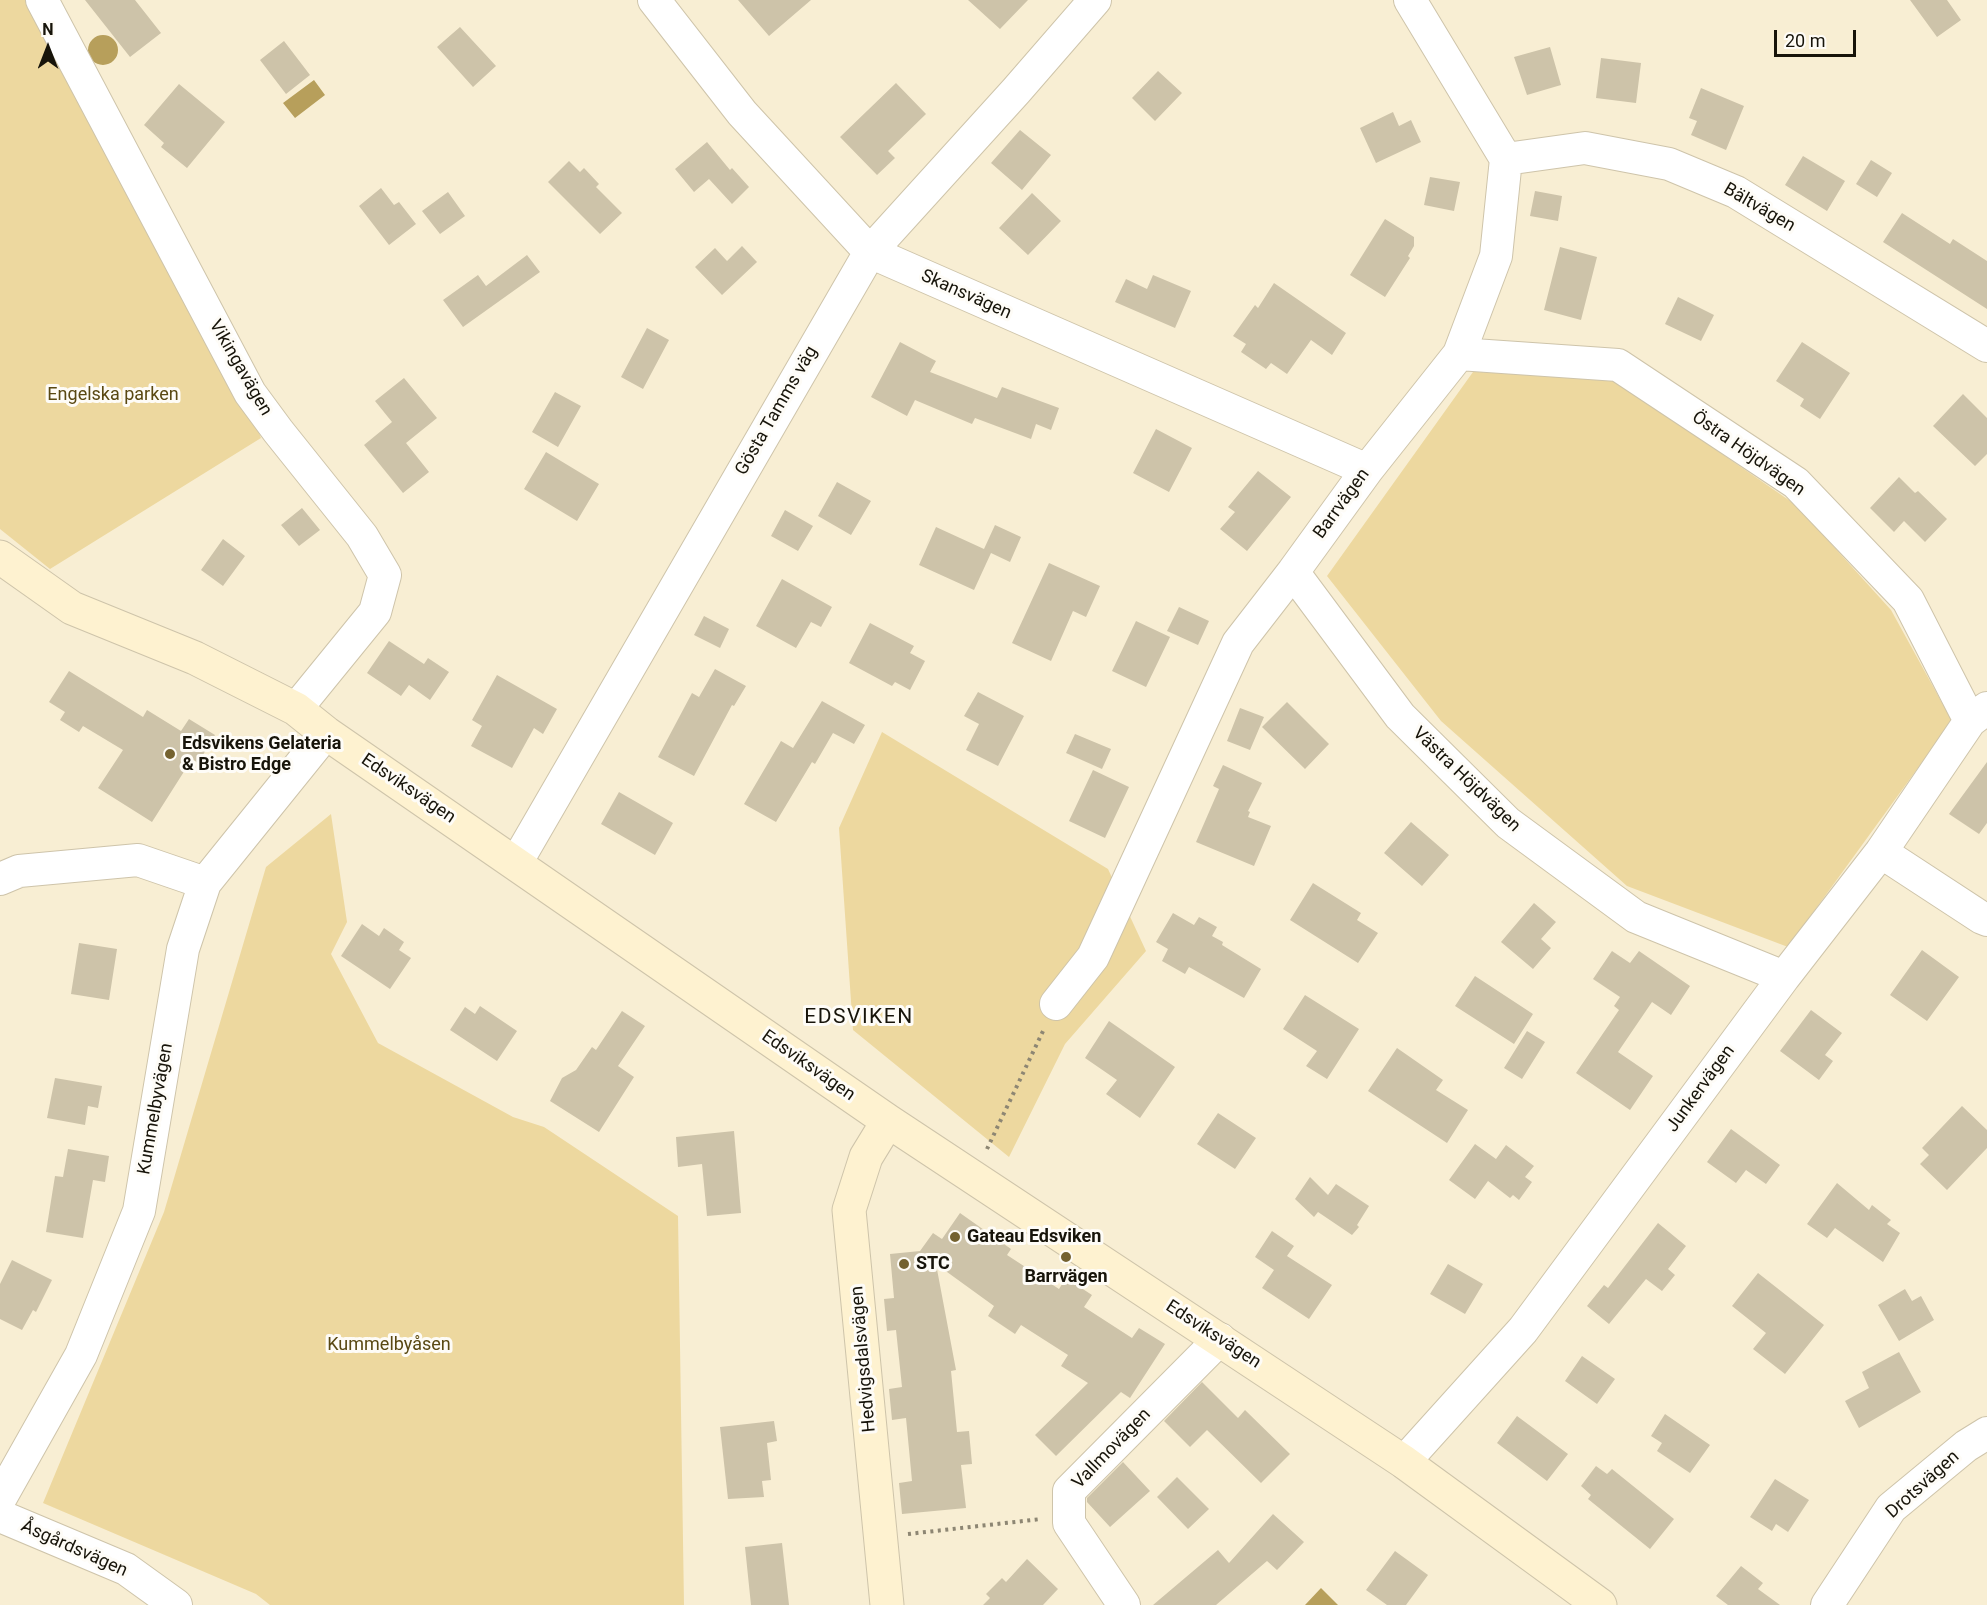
<!DOCTYPE html>
<meta charset="utf-8">
<style>
body{margin:0}
#map{position:relative;width:1987px;height:1605px;overflow:hidden;background:#f8eed3;font-family:Roboto,sans-serif}
canvas{display:block}
.north{position:absolute;left:18px;top:18px;width:60px;height:60px;-webkit-text-stroke:4px #fefcf7;paint-order:stroke;rotate:0deg;font-size:16px;font-weight:700;line-height:24px;text-align:center;color:#17140a}
.north::after{content:'';display:block;margin:auto;width:21px;height:27px;background:#17140a;clip-path:polygon(50% 0,100% 100%,50% 72%,0 100%)}
.scale{position:absolute;left:1774px;top:30px;width:82px;height:27px;box-sizing:border-box;border:3px solid #17140a;border-top:0;padding-left:8px;font-size:18px;line-height:21px;white-space:nowrap;color:#17140a;-webkit-text-stroke:4px #fefcf7;paint-order:stroke}
</style>
<div id="map">
<canvas width="1987" height="1605"></canvas>
<div class="north">N</div>
<div class="scale">20 m</div>
</div>
<script>
const c = document.querySelector('canvas').getContext('2d');
c.lineJoin = 'round';
function fillPath(path, color) {
  c.fillStyle = color;
  c.fill(path, 'evenodd');
}
function strokePath(path, color, width, dash) {
  c.strokeStyle = color;
  c.lineWidth = width;
  c.lineCap = dash ? 'butt' : 'round';
  c.setLineDash(dash || []);
  c.stroke(path);
}
function write(font, color, halo, rows, align = 'center') {
  c.font = font + ' Roboto,sans-serif';
  c.lineWidth = 6;
  c.setLineDash([]);
  c.textBaseline = 'middle';
  c.strokeStyle = halo;
  c.fillStyle = color;
  for (const [text, x, y, turn = 0] of rows) {
    c.save();
    c.translate(x, y);
    c.rotate((+turn || 0) * Math.PI / 180);
    c.textAlign = isNaN(turn) ? turn : align;
    if (halo) c.strokeText(text, 0, 0);
    c.fillText(text, 0, 0);
    c.restore();
  }
}
fillPath(new Path2D(`
 M 0,0 L 32,0 L 249,406 L 261,438 L 50,569 L 0,529 Z
 M 1473,372 L 1606,374 L 1796,505 L 1891,610 L 1952,721 L 1788,947 L 1627,886 L 1441,721 L 1327,576 Z
 M 882,732 L 1108,869 L 1146,951 L 1065,1044 L 1009,1157 L 853,1030 L 839,828 Z
 M 331,814 L 347,922 L 331,954 L 378,1043 L 513,1117 L 544,1127 L 678,1216 L 684,1605 L 270,1605 L 256,1594 L 43,1503 L 164,1212 L 266,867 Z`), '#edd89f');
fillPath(new Path2D(`
 M88 50a15 15 0 1 1 30 0a15 15 0 1 1-30 0Z
 M 314,80 L 325,95 L 295,118 L 283,103 Z
 M 1321,1588 L 1338,1605 L 1305,1605 Z`), '#b79f5b');
fillPath(new Path2D(`
 M 85,0 L 135,0 L 161,33 L 130,57 Z
 M 738,0 L 811,0 L 769,36 Z
 M 968,0 L 1028,0 L 1000,29 Z
 M 1910,0 L 1947,0 L 1961,20 L 1937,37 Z
 M 460,27 L 496,66 L 473,87 L 437,47 Z
 M 284,41 L 310,75 L 286,94 L 260,60 Z
 M 1550,47 L 1561,85 L 1527,95 L 1514,57 Z
 M 1601,58 L 1641,63 L 1636,103 L 1596,98 Z
 M 1158,71 L 1182,93 L 1155,121 L 1132,98 Z
 M 896,83 L 926,114 L 888,151 L 895,158 L 877,175 L 840,137 Z
 M 179,84 L 225,122 L 187,168 L 161,147 L 164,143 L 144,125 Z
 M 1701,88 L 1744,106 L 1726,150 L 1691,135 L 1697,121 L 1689,118 Z
 M 1393,112 L 1399,126 L 1411,120 L 1421,142 L 1376,163 L 1360,128 Z
 M 1020,130 L 1051,155 L 1022,190 L 991,163 Z
 M 707,142 L 730,170 L 732,168 L 749,187 L 732,204 L 709,179 L 694,192 L 675,169 Z
 M 1803,156 L 1845,181 L 1827,211 L 1785,185 Z
 M 1871,160 L 1892,173 L 1877,197 L 1856,184 Z
 M 569,161 L 580,172 L 584,168 L 599,184 L 596,187 L 622,213 L 600,234 L 548,182 Z
 M 1430,177 L 1460,182 L 1454,211 L 1424,205 Z
 M 381,188 L 394,205 L 399,202 L 416,224 L 389,245 L 359,206 Z
 M 1535,191 L 1562,196 L 1558,221 L 1530,216 Z
 M 448,192 L 465,216 L 440,234 L 422,211 Z
 M 1032,193 L 1061,221 L 1028,255 L 999,228 Z
 M 1902,213 L 1950,244 L 1953,239 L 1987,261 L 1987,309 L 1883,242 Z
 M 1385,219 L 1414,237 L 1414,246 L 1408,256 L 1410,258 L 1385,297 L 1350,275 Z
 M 742,246 L 757,262 L 722,295 L 695,267 L 715,248 L 727,261 Z
 M 1560,247 L 1597,257 L 1581,320 L 1544,310 Z
 M 527,255 L 540,272 L 463,327 L 443,300 L 478,275 L 486,286 Z
 M 1153,275 L 1191,291 L 1175,328 L 1115,302 L 1126,279 L 1147,289 Z
 M 1274,283 L 1346,333 L 1332,355 L 1311,340 L 1287,374 L 1271,363 L 1266,369 L 1241,352 L 1246,344 L 1233,336 L 1255,305 L 1258,308 Z
 M 1678,297 L 1714,315 L 1701,341 L 1665,324 Z
 M 647,328 L 669,340 L 643,389 L 621,377 Z
 M 900,342 L 936,361 L 930,372 L 997,398 L 1002,387 L 1059,408 L 1051,430 L 1036,424 L 1031,439 L 975,418 L 972,424 L 915,400 L 907,416 L 871,397 Z
 M 1802,342 L 1850,373 L 1820,419 L 1800,406 L 1804,399 L 1776,381 Z
 M 404,378 L 437,418 L 406,443 L 429,472 L 403,493 L 364,445 L 392,422 L 375,401 Z
 M 555,392 L 581,406 L 558,447 L 532,432 Z
 M 1963,394 L 1987,418 L 1987,454 L 1975,466 L 1933,426 Z
 M 1156,429 L 1192,448 L 1169,492 L 1133,473 Z
 M 546,452 L 599,484 L 577,521 L 524,489 Z
 M 1258,471 L 1291,497 L 1247,551 L 1220,529 L 1235,512 L 1228,507 Z
 M 1899,477 L 1915,493 L 1918,491 L 1947,519 L 1925,542 L 1904,521 L 1894,532 L 1870,508 Z
 M 837,482 L 871,501 L 851,535 L 818,516 Z
 M 302,508 L 320,530 L 299,546 L 281,525 Z
 M 785,510 L 813,526 L 798,551 L 771,536 Z
 M 995,525 L 1021,537 L 1010,562 L 991,553 L 974,590 L 919,565 L 936,527 L 984,549 Z
 M 223,539 L 245,556 L 223,586 L 201,570 Z
 M 1049,563 L 1100,586 L 1086,617 L 1073,611 L 1051,661 L 1012,643 Z
 M 782,579 L 832,607 L 821,627 L 811,622 L 796,648 L 756,626 Z
 M 1179,607 L 1209,621 L 1198,645 L 1167,631 Z
 M 704,616 L 729,629 L 720,648 L 694,635 Z
 M 1136,621 L 1170,637 L 1146,687 L 1112,671 Z
 M 870,623 L 914,646 L 910,653 L 925,661 L 910,690 L 895,682 L 892,686 L 849,663 Z
 M 389,641 L 424,664 L 428,658 L 449,672 L 430,700 L 409,685 L 401,696 L 367,673 Z
 M 715,669 L 746,686 L 734,706 L 732,705 L 694,776 L 658,757 L 692,693 L 699,697 Z
 M 69,671 L 143,717 L 147,710 L 181,731 L 189,719 L 215,735 L 198,763 L 192,759 L 152,822 L 98,788 L 123,750 L 83,726 L 79,732 L 60,720 L 65,712 L 49,702 Z
 M 497,675 L 557,709 L 543,734 L 534,728 L 512,768 L 471,746 L 482,726 L 472,720 Z
 M 978,692 L 1024,716 L 998,766 L 966,750 L 979,724 L 964,716 Z
 M 822,701 L 865,725 L 854,744 L 833,733 L 815,764 L 812,762 L 776,822 L 744,804 L 781,741 L 793,748 Z
 M 1287,702 L 1329,744 L 1305,769 L 1262,727 Z
 M 1240,708 L 1264,717 L 1250,750 L 1227,741 Z
 M 1075,734 L 1111,749 L 1102,769 L 1066,753 Z
 M 1987,762 L 1987,823 L 1979,834 L 1949,814 Z
 M 1223,765 L 1262,783 L 1248,811 L 1250,812 L 1248,817 L 1271,826 L 1254,866 L 1196,842 L 1219,789 L 1213,786 Z
 M 1093,770 L 1129,787 L 1105,838 L 1069,821 Z
 M 619,792 L 673,823 L 655,855 L 601,824 Z
 M 1411,822 L 1449,855 L 1422,886 L 1384,853 Z
 M 1313,883 L 1361,913 L 1357,920 L 1378,933 L 1358,963 L 1290,920 Z
 M 1534,903 L 1556,922 L 1541,939 L 1551,948 L 1533,969 L 1501,942 Z
 M 1173,913 L 1194,925 L 1199,917 L 1217,927 L 1212,936 L 1223,942 L 1222,945 L 1261,969 L 1244,998 L 1189,967 L 1185,974 L 1162,961 L 1168,949 L 1156,942 Z
 M 362,924 L 379,936 L 384,928 L 404,942 L 399,950 L 411,958 L 390,989 L 341,956 Z
 M 79,943 L 117,949 L 109,1000 L 71,994 Z
 M 1922,950 L 1959,977 L 1927,1021 L 1890,995 Z
 M 1612,951 L 1630,963 L 1639,951 L 1690,986 L 1671,1015 L 1652,1002 L 1618,1052 L 1653,1076 L 1630,1110 L 1576,1073 L 1619,1010 L 1614,1006 L 1620,997 L 1593,979 Z
 M 1475,976 L 1533,1014 L 1514,1044 L 1455,1006 Z
 M 1305,995 L 1359,1029 L 1327,1079 L 1306,1066 L 1317,1051 L 1283,1029 Z
 M 480,1006 L 517,1031 L 497,1061 L 450,1030 L 465,1007 L 475,1014 Z
 M 1811,1010 L 1842,1033 L 1825,1055 L 1833,1061 L 1819,1080 L 1780,1051 Z
 M 622,1011 L 645,1026 L 618,1066 L 634,1077 L 599,1132 L 550,1101 L 562,1078 L 576,1070 L 592,1047 L 596,1050 Z
 M 1109,1021 L 1175,1067 L 1140,1118 L 1106,1094 L 1117,1080 L 1085,1058 Z
 M 1527,1031 L 1545,1042 L 1522,1079 L 1504,1068 Z
 M 1397,1048 L 1443,1080 L 1436,1090 L 1468,1110 L 1447,1143 L 1368,1091 Z
 M 55,1078 L 102,1086 L 98,1108 L 88,1106 L 85,1125 L 47,1118 Z
 M 1962,1106 L 1987,1130 L 1987,1148 L 1947,1190 L 1920,1164 L 1929,1155 L 1922,1148 Z
 M 1218,1113 L 1256,1138 L 1235,1169 L 1197,1144 Z
 M 1731,1129 L 1780,1165 L 1766,1184 L 1746,1170 L 1736,1183 L 1707,1162 Z
 M 734,1131 L 741,1213 L 707,1216 L 702,1164 L 678,1167 L 676,1137 Z
 M 1475,1144 L 1496,1159 L 1506,1145 L 1534,1166 L 1525,1177 L 1532,1182 L 1519,1200 L 1513,1195 L 1510,1198 L 1488,1181 L 1475,1199 L 1449,1180 Z
 M 68,1149 L 109,1156 L 105,1182 L 93,1180 L 83,1238 L 46,1232 L 55,1176 L 63,1177 Z
 M 1310,1177 L 1328,1195 L 1336,1184 L 1369,1206 L 1357,1225 L 1359,1227 L 1352,1235 L 1318,1212 L 1314,1217 L 1295,1199 Z
 M 1837,1183 L 1869,1210 L 1872,1205 L 1891,1220 L 1887,1224 L 1900,1233 L 1883,1262 L 1835,1228 L 1827,1238 L 1807,1224 Z
 M 960,1213 L 1011,1249 L 1007,1255 L 1059,1289 L 1066,1278 L 1092,1295 L 1084,1307 L 1132,1338 L 1139,1328 L 1165,1344 L 1130,1398 L 1121,1392 L 1056,1456 L 1035,1435 L 1088,1383 L 1061,1366 L 1068,1355 L 1021,1325 L 1015,1334 L 988,1316 L 994,1306 L 936,1264 L 956,1370 L 951,1371 L 957,1432 L 969,1431 L 972,1464 L 961,1465 L 966,1508 L 902,1514 L 899,1483 L 912,1481 L 906,1418 L 892,1420 L 889,1389 L 902,1387 L 896,1330 L 887,1331 L 884,1299 L 894,1298 L 890,1254 L 920,1251 L 933,1233 L 942,1239 Z
 M 1658,1223 L 1686,1246 L 1668,1269 L 1675,1275 L 1662,1291 L 1646,1279 L 1609,1324 L 1587,1306 L 1604,1285 L 1608,1288 Z
 M 1272,1231 L 1294,1246 L 1287,1256 L 1332,1285 L 1309,1319 L 1262,1288 L 1274,1270 L 1255,1257 Z
 M 12,1260 L 52,1280 L 36,1312 L 33,1310 L 22,1330 L 0,1319 L 0,1284 Z
 M 1448,1264 L 1483,1284 L 1465,1314 L 1430,1294 Z
 M 1758,1273 L 1824,1325 L 1785,1374 L 1753,1349 L 1766,1333 L 1732,1306 Z
 M 1905,1289 L 1912,1301 L 1921,1296 L 1934,1320 L 1899,1341 L 1878,1305 Z
 M 1899,1352 L 1921,1392 L 1859,1428 L 1845,1401 L 1869,1388 L 1862,1372 Z
 M 1582,1356 L 1615,1379 L 1597,1404 L 1565,1381 Z
 M 1202,1382 L 1238,1418 L 1245,1410 L 1290,1454 L 1261,1483 L 1207,1430 L 1190,1447 L 1164,1421 Z
 M 1665,1414 L 1710,1445 L 1690,1473 L 1657,1451 L 1662,1443 L 1651,1436 Z
 M 1517,1416 L 1568,1454 L 1547,1481 L 1497,1443 Z
 M 774,1421 L 777,1441 L 767,1443 L 771,1480 L 762,1481 L 764,1497 L 728,1499 L 720,1427 Z
 M 1123,1462 L 1150,1491 L 1110,1527 L 1087,1502 L 1087,1498 Z
 M 1596,1466 L 1607,1474 L 1612,1469 L 1674,1519 L 1650,1549 L 1588,1499 L 1591,1495 L 1581,1486 Z
 M 1177,1477 L 1209,1509 L 1188,1529 L 1157,1497 Z
 M 1775,1479 L 1809,1500 L 1788,1532 L 1776,1524 L 1772,1531 L 1750,1517 Z
 M 1273,1514 L 1304,1542 L 1277,1570 L 1267,1561 L 1216,1605 L 1153,1605 L 1218,1550 L 1229,1563 Z
 M 782,1543 L 789,1605 L 751,1605 L 745,1547 Z
 M 1395,1551 L 1428,1575 L 1406,1605 L 1387,1605 L 1366,1590 Z
 M 1027,1559 L 1058,1589 L 1043,1605 L 983,1605 L 990,1598 L 986,1594 L 1002,1578 L 1006,1582 Z
 M 1741,1566 L 1763,1583 L 1758,1589 L 1780,1605 L 1728,1605 L 1716,1596 Z`), '#cdc3a9');
const street = new Path2D(`
 M 42,0 L 250,393 L 278,431 L 362,536 L 385,575 L 375,612 L 296,709
 M 654,0 L 742,113 L 870,252 L 1367,470
 M 1506,159 L 1585,148 L 1669,164 L 1736,192 L 1987,346
 M 1459,354 L 1618,365 L 1796,483 L 1908,600 L 1970,721
 M 1293,572 L 1400,716 L 1508,823 L 1636,917 L 1784,977
 M 1881,852 L 1982,918 L 1987,920
 M 516,863 L 870,252 L 1016,91 L 1095,0
 M 0,879 L 19,871 L 138,860 L 205,883
 M 1056,1004 L 1093,957 L 1238,643 L 1293,572 L 1367,470 L 1459,354 L 1496,256 L 1506,159 L 1410,0
 M 1404,1462 L 1523,1330 L 1784,977 L 1881,852 L 1970,721 L 1987,708
 M 0,1499 L 81,1355 L 139,1211 L 183,949 L 205,883 L 326,733
 M 0,1516 L 126,1569 L 176,1605
 M 1124,1605 L 1069,1523 L 1069,1491 L 1220,1339
 M 1827,1605 L 1891,1508 L 1966,1446 L 1987,1433`);
const secondary = new Path2D(`
 M 0,557 L 72,608 L 195,658 L 296,709 L 326,733 L 888,1121 L 1404,1462 L 1600,1605
 M 887,1605 L 849,1210 L 866,1157 L 888,1121`);
strokePath(street, '#cec4aa', 34);
strokePath(secondary, '#cec4aa', 35);
strokePath(new Path2D(`
 M 987,1149 L 1044,1029
 M 908,1534 L 1041,1519`), '#8d8673', 4, [3, 4.5]);
strokePath(street, '#fff', 32);
strokePath(secondary, '#fef2d0', 33);
for (const [x, y, r, color] of [
 [170,754,6,"#746230"],
 [955,1237,6,"#746230"],
 [1066,1257,6,"#746230"],
 [904,1264,6,"#746230"]
]) {
  const dot = new Path2D();
  dot.arc(x, y, r, 0, 2 * Math.PI);
  c.fillStyle = color;
  c.fill(dot);
  strokePath(dot, '#fefcf7', 2);
}
write('18px', '#17140a', '#fefcf7', [
 ["Bältvägen",1759,208,30],
 ["Skansvägen",966,295,24],
 ["Vikingavägen",240,368,60],
 ["Gösta Tamms väg",777,411,-60],
 ["Östra Höjdvägen",1748,454,35],
 ["Barrvägen",1342,504,-54],
 ["Västra Höjdvägen",1466,780,44],
 ["Edsviksvägen",408,789,34],
 ["Edsviksvägen",808,1066,35],
 ["Junkervägen",1701,1089,-54],
 ["Kummelbyvägen",156,1109,-80],
 ["Edsviksvägen",1213,1335,33],
 ["Hedvigsdalsvägen",864,1359,-95],
 ["Vallmovägen",1112,1449,-46],
 ["Drotsvägen",1923,1485,-42],
 ["Åsgårdsvägen",74,1549,24]
]);
write('18px', '#594812', '#fefcf7', [
 ["Engelska parken",113,395],
 ["Kummelbyåsen",389,1345]
]);
write('bold 18px', '#17140a', '#fefcf7', [
 ["Edsvikens Gelateria",182,744],
 ["& Bistro Edge",182,765],
 ["Gateau Edsviken",967,1237],
 ["STC",916,1264],
 ["Barrvägen",1066,1277,"center"]
], 'left');
c.letterSpacing = '1.5px';
write('21px', '#17140a', '#fefcf7', [
 ["EDSVIKEN",859,1018]
]);
c.letterSpacing = '0px';
</script>
